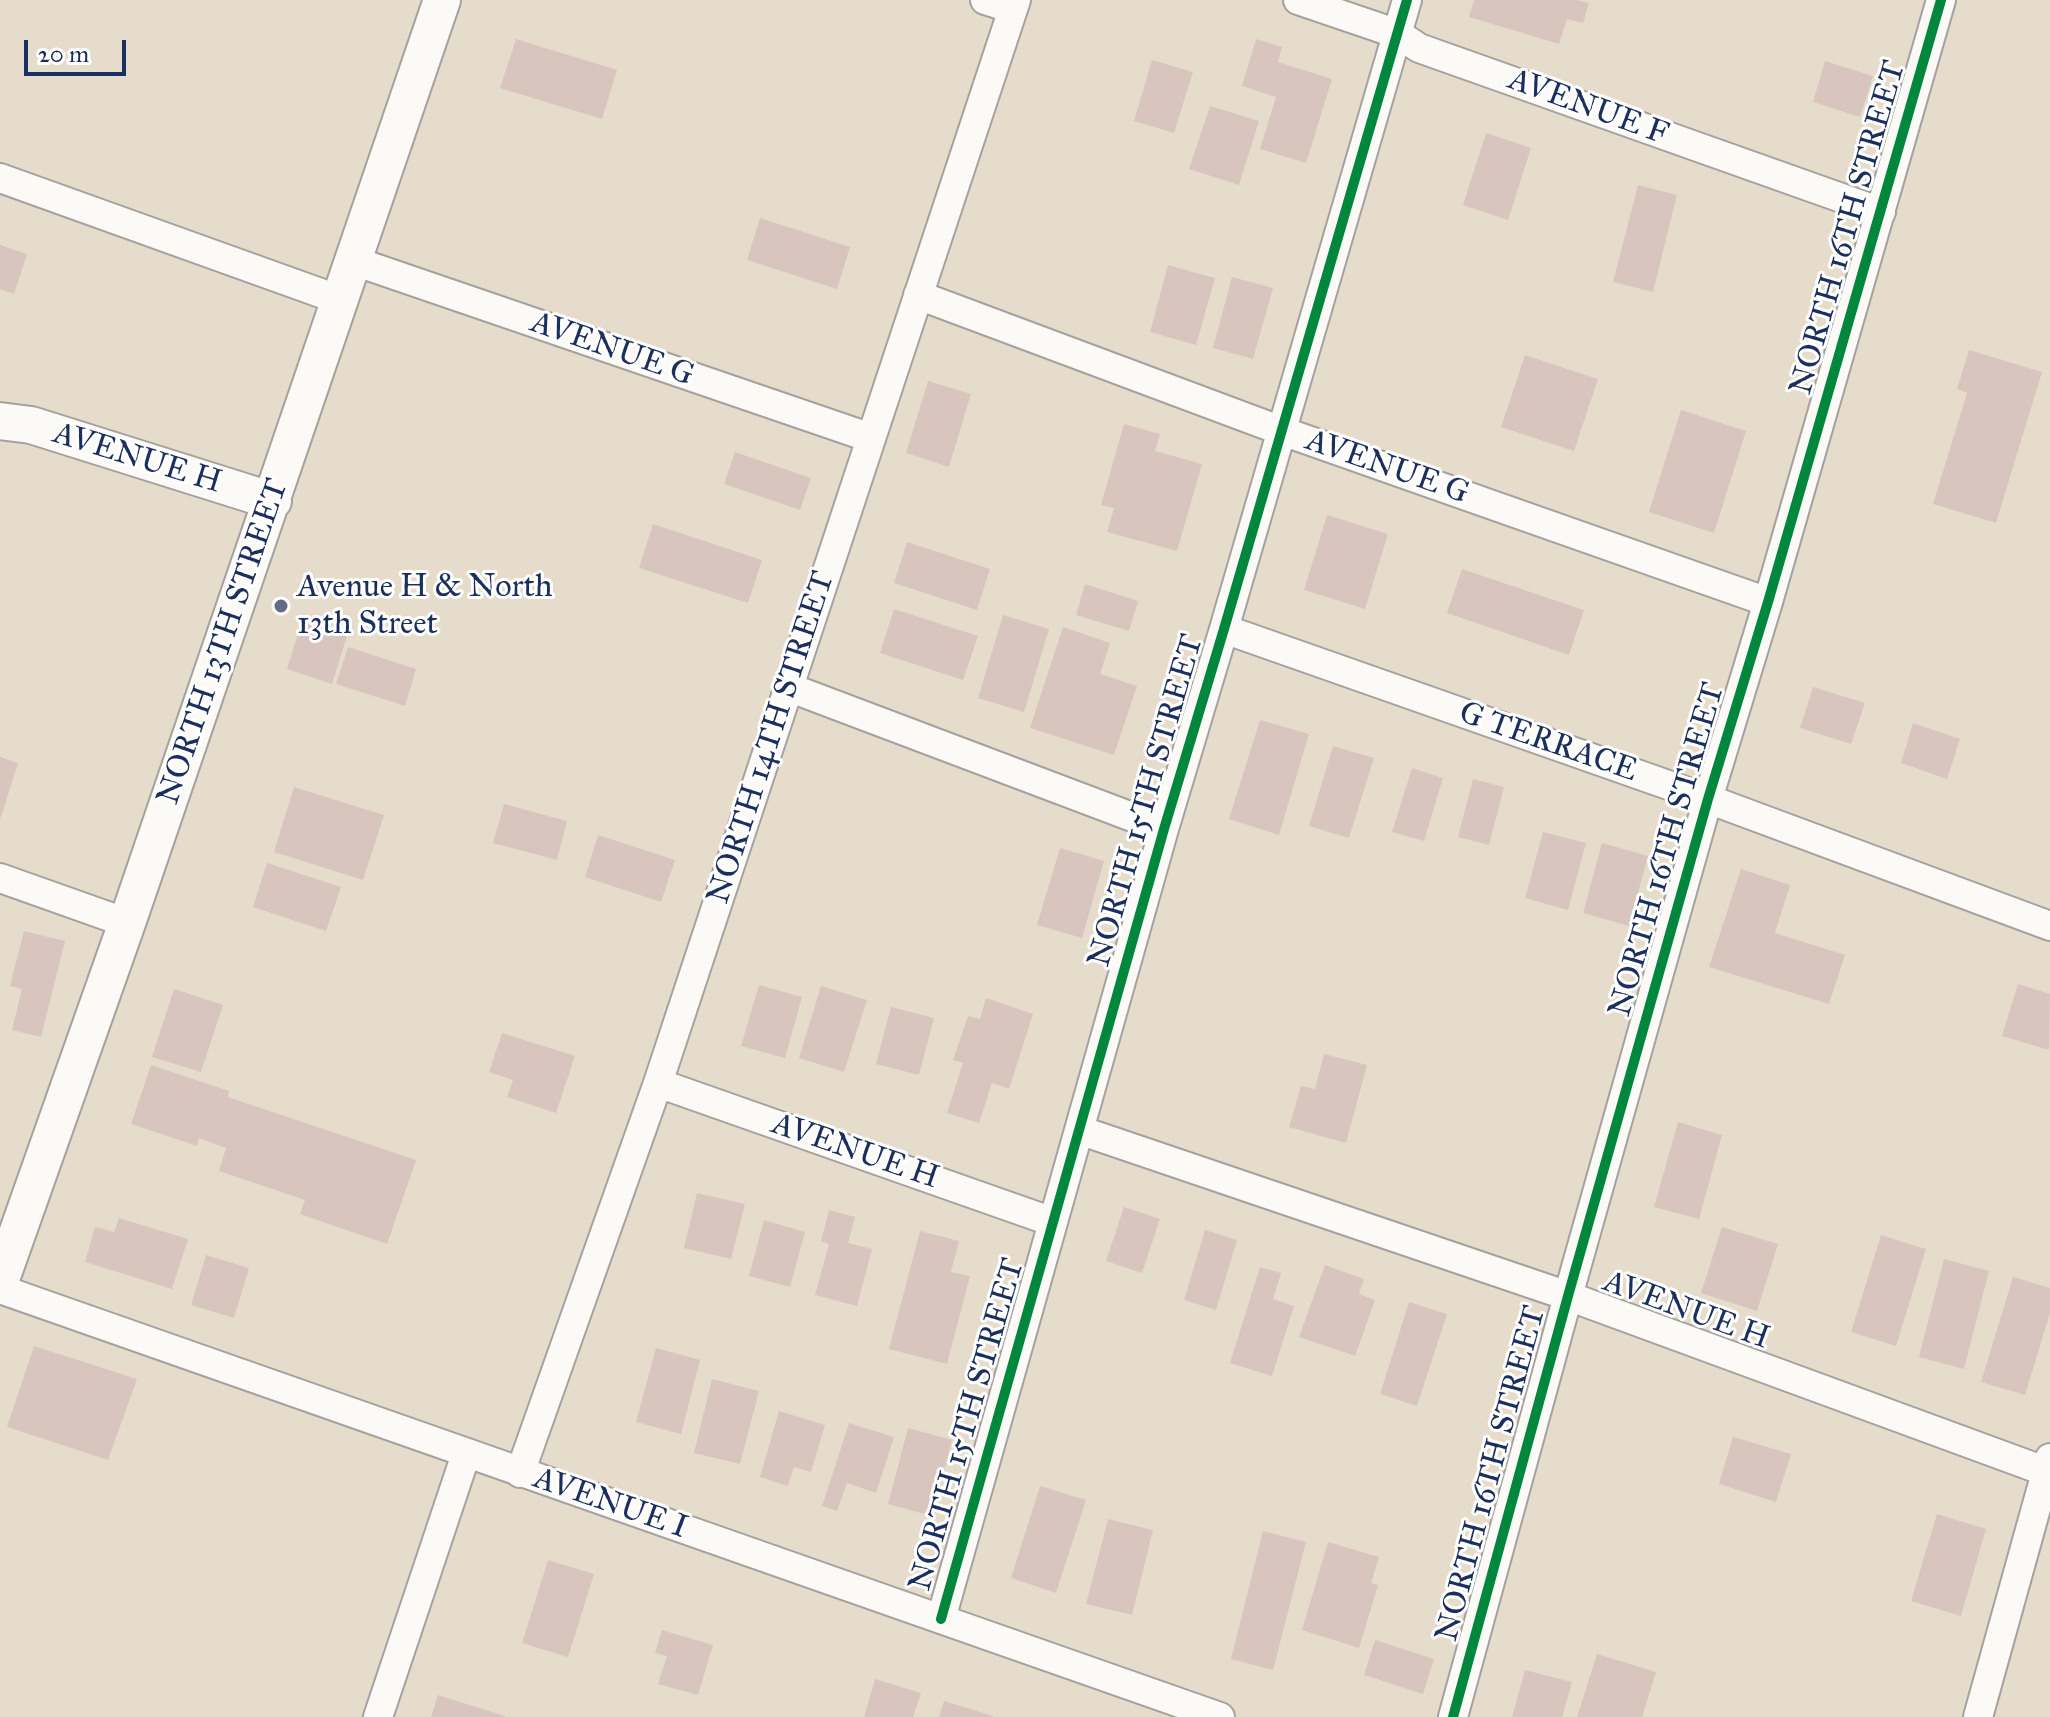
<!DOCTYPE html>
<style>
body{margin:0}
#map{position:relative;width:2050px;height:1717px;overflow:hidden;background:#e6dccc;font-family:"IM FELL Great Primer",serif}
canvas{display:block}
.scale{position:absolute;left:24px;top:40px;width:102px;height:36px;box-sizing:border-box;border:4px solid #1b2f5e;border-top:0;padding-left:10px;font-size:24px;line-height:28px;white-space:nowrap;color:#1b2f5e;-webkit-text-stroke:6px #fff;paint-order:stroke}
</style>
<div id="map">
<canvas width="2050" height="1717"></canvas>
<div class="scale">20 m</div>
</div>
<script>
const c = document.querySelector('canvas').getContext('2d');
c.lineJoin = 'round';
function fillPath(path, color) {
  c.fillStyle = color;
  c.fill(path, 'evenodd');
}
function strokePath(path, color, width, dash) {
  c.strokeStyle = color;
  c.lineWidth = width;
  c.lineCap = dash ? 'butt' : 'round';
  c.setLineDash(dash || []);
  c.stroke(path);
}
function write(font, color, halo, rows, align = 'center') {
  c.font = font + ' "IM FELL Great Primer",serif';
  c.lineWidth = 6;
  c.setLineDash([]);
  c.textBaseline = 'middle';
  c.strokeStyle = halo;
  c.fillStyle = color;
  for (const [text, x, y, turn = 0] of rows) {
    c.save();
    c.translate(x, y);
    c.rotate((+turn || 0) * Math.PI / 180);
    c.textAlign = isNaN(turn) ? turn : align;
    if (halo) c.strokeText(text, 0, 0);
    c.fillText(text, 0, 0);
    c.restore();
  }
}
fillPath(new Path2D(`
 M 1474,0 L 1577,0 L 1589,3 L 1583,23 L 1567,19 L 1559,44 L 1469,17 Z
 M 516,39 L 617,70 L 602,119 L 500,88 Z
 M 1256,39 L 1282,47 L 1278,62 L 1332,79 L 1306,163 L 1260,149 L 1276,97 L 1242,86 Z
 M 1152,60 L 1193,72 L 1174,133 L 1134,121 Z
 M 1825,61 L 1873,76 L 1860,117 L 1813,102 Z
 M 1210,106 L 1259,121 L 1239,185 L 1189,169 Z
 M 1486,133 L 1531,148 L 1508,220 L 1463,205 Z
 M 1638,185 L 1677,195 L 1653,292 L 1613,282 Z
 M 760,218 L 850,247 L 837,289 L 747,260 Z
 M 0,245 L 27,254 L 14,294 L 0,289 Z
 M 1168,265 L 1215,278 L 1196,345 L 1150,332 Z
 M 1232,277 L 1273,288 L 1253,359 L 1213,348 Z
 M 1969,350 L 2042,372 L 1996,523 L 1933,504 L 1967,393 L 1957,389 Z
 M 1525,355 L 1598,379 L 1574,451 L 1501,427 Z
 M 928,381 L 971,394 L 949,467 L 906,453 Z
 M 1681,410 L 1746,431 L 1714,533 L 1649,512 Z
 M 1124,424 L 1160,434 L 1155,451 L 1202,464 L 1177,551 L 1107,532 L 1114,508 L 1101,505 Z
 M 735,452 L 811,478 L 800,510 L 724,484 Z
 M 1327,515 L 1388,534 L 1365,609 L 1304,590 Z
 M 653,524 L 762,560 L 748,603 L 639,568 Z
 M 907,542 L 990,569 L 977,610 L 894,583 Z
 M 1462,569 L 1584,610 L 1569,655 L 1447,613 Z
 M 1085,584 L 1138,601 L 1129,631 L 1076,615 Z
 M 894,609 L 978,636 L 963,680 L 880,653 Z
 M 1003,615 L 1049,629 L 1024,712 L 978,698 Z
 M 302,621 L 347,636 L 332,684 L 287,669 Z
 M 1063,627 L 1110,643 L 1100,674 L 1137,686 L 1114,755 L 1030,728 Z
 M 348,647 L 416,669 L 405,706 L 336,684 Z
 M 1813,687 L 1865,703 L 1851,744 L 1800,728 Z
 M 1260,720 L 1309,734 L 1279,835 L 1229,819 Z
 M 1913,723 L 1960,739 L 1947,779 L 1901,763 Z
 M 1333,746 L 1374,758 L 1349,838 L 1309,826 Z
 M 0,757 L 18,763 L 1,817 L 0,817 Z
 M 1412,768 L 1443,778 L 1424,841 L 1392,832 Z
 M 1473,779 L 1504,787 L 1489,845 L 1458,837 Z
 M 294,787 L 384,815 L 363,880 L 274,852 Z
 M 504,804 L 567,821 L 557,860 L 493,843 Z
 M 1543,832 L 1586,843 L 1568,910 L 1525,898 Z
 M 598,835 L 675,860 L 661,902 L 585,877 Z
 M 1602,843 L 1648,856 L 1629,926 L 1583,913 Z
 M 1060,848 L 1104,861 L 1082,938 L 1037,925 Z
 M 267,863 L 341,887 L 326,931 L 253,907 Z
 M 1741,869 L 1790,885 L 1775,933 L 1845,955 L 1829,1004 L 1709,967 Z
 M 24,931 L 65,941 L 41,1037 L 12,1030 L 22,989 L 10,986 Z
 M 2018,984 L 2050,994 L 2049,1050 L 2002,1036 Z
 M 759,985 L 802,997 L 785,1058 L 741,1046 Z
 M 821,986 L 867,1000 L 844,1072 L 799,1058 Z
 M 174,989 L 223,1005 L 201,1072 L 152,1057 Z
 M 986,998 L 1033,1014 L 1009,1089 L 992,1083 L 979,1123 L 947,1113 L 963,1063 L 953,1060 L 968,1016 L 980,1019 Z
 M 891,1007 L 934,1018 L 919,1075 L 876,1064 Z
 M 502,1033 L 575,1056 L 556,1113 L 507,1097 L 513,1080 L 489,1072 Z
 M 1324,1054 L 1367,1065 L 1346,1143 L 1289,1127 L 1301,1086 L 1315,1089 Z
 M 151,1065 L 229,1091 L 228,1097 L 416,1160 L 387,1244 L 300,1214 L 305,1200 L 219,1171 L 226,1148 L 199,1138 L 197,1146 L 131,1124 Z
 M 1678,1122 L 1722,1135 L 1699,1219 L 1654,1207 Z
 M 697,1193 L 745,1204 L 731,1259 L 684,1248 Z
 M 1124,1207 L 1160,1219 L 1142,1273 L 1106,1261 Z
 M 829,1210 L 855,1217 L 848,1243 L 872,1249 L 857,1306 L 815,1295 L 829,1244 L 821,1241 Z
 M 119,1218 L 188,1239 L 172,1289 L 85,1262 L 95,1227 L 114,1232 Z
 M 764,1220 L 805,1232 L 790,1287 L 749,1276 Z
 M 1722,1227 L 1778,1244 L 1757,1311 L 1701,1293 Z
 M 1205,1230 L 1237,1240 L 1216,1310 L 1184,1300 Z
 M 920,1231 L 959,1241 L 951,1272 L 970,1276 L 947,1364 L 889,1349 Z
 M 1881,1235 L 1926,1249 L 1896,1346 L 1851,1332 Z
 M 206,1255 L 249,1268 L 234,1318 L 191,1305 Z
 M 1944,1259 L 1989,1271 L 1964,1369 L 1919,1357 Z
 M 1325,1265 L 1364,1279 L 1359,1294 L 1375,1300 L 1355,1356 L 1299,1337 Z
 M 1260,1267 L 1281,1273 L 1273,1299 L 1294,1306 L 1272,1376 L 1230,1363 Z
 M 2013,1277 L 2050,1288 L 2050,1313 L 2025,1395 L 1981,1382 Z
 M 1409,1302 L 1447,1314 L 1417,1406 L 1380,1394 Z
 M 34,1346 L 137,1379 L 108,1460 L 7,1427 Z
 M 656,1348 L 700,1360 L 681,1434 L 636,1422 Z
 M 712,1379 L 759,1391 L 740,1464 L 694,1453 Z
 M 779,1411 L 825,1425 L 811,1472 L 794,1467 L 788,1486 L 760,1477 Z
 M 849,1423 L 894,1437 L 876,1493 L 847,1483 L 837,1511 L 822,1506 Z
 M 908,1428 L 952,1440 L 932,1516 L 888,1504 Z
 M 1733,1437 L 1791,1454 L 1776,1502 L 1719,1484 Z
 M 1040,1486 L 1086,1500 L 1056,1593 L 1011,1578 Z
 M 1937,1514 L 1986,1529 L 1961,1616 L 1911,1601 Z
 M 1108,1519 L 1153,1530 L 1132,1615 L 1086,1604 Z
 M 1263,1531 L 1306,1542 L 1273,1670 L 1231,1659 Z
 M 1328,1542 L 1379,1557 L 1371,1583 L 1378,1585 L 1359,1648 L 1302,1630 Z
 M 548,1560 L 594,1574 L 568,1657 L 522,1643 Z
 M 662,1630 L 713,1645 L 698,1695 L 658,1684 L 667,1656 L 655,1653 Z
 M 1375,1640 L 1434,1659 L 1423,1694 L 1364,1675 Z
 M 1597,1654 L 1656,1672 L 1642,1717 L 1577,1717 Z
 M 1525,1670 L 1572,1682 L 1562,1717 L 1512,1717 Z
 M 875,1679 L 921,1693 L 913,1717 L 864,1717 Z
 M 438,1695 L 505,1716 L 505,1717 L 431,1717 Z
 M 944,1701 L 993,1716 L 993,1717 L 939,1717 Z`), '#d8c6be');
const minor = new Path2D(`
 M 985,0 L 1013,9
 M 1298,0 L 1398,34 L 1419,48 L 1881,212
 M 0,178 L 340,300
 M 354,261 L 871,438
 M 918,295 L 1282,431 L 1768,602
 M 1224,629 L 1708,799 L 2050,926
 M 788,687 L 1164,829
 M 0,878 L 127,923
 M 658,1083 L 1053,1222
 M 1079,1130 L 1568,1296 L 2050,1473
 M 0,1289 L 1220,1717
 M 520,1473 L 658,1083 L 1016,0
 M 941,1619 L 1164,829 L 1224,629 L 1407,0
 M 378,1717 L 466,1454
 M 1453,1717 L 1568,1296 L 1708,799 L 1768,602 L 1941,0
 M 1978,1717 L 2050,1458`);
const tertiary = new Path2D(`
 M 0,421 L 31,425 L 273,501
 M 0,1282 L 127,923 L 442,0`);
strokePath(minor, '#a5a19e', 32);
strokePath(tertiary, '#a5a19e', 40);
strokePath(minor, '#fbfaf7', 28);
strokePath(tertiary, '#fbfaf7', 36);
strokePath(new Path2D(`
 M 941,1619 L 1164,829 L 1224,629 L 1407,0
 M 1453,1717 L 1568,1296 L 1708,799 L 1768,602 L 1941,0`), '#00873e', 10);
for (const [x, y, r, color] of [
 [281,606,8,"#626c84"]
]) {
  const dot = new Path2D();
  dot.arc(x, y, r, 0, 2 * Math.PI);
  c.fillStyle = color;
  c.fill(dot);
  strokePath(dot, '#fff', 3);
}
write('32px', '#1b2f5e', '#fff', [
 ["AVENUE F",1588,108,20],
 ["NORTH 16TH STREET",1849,228,-74],
 ["AVENUE G",612,350,19],
 ["AVENUE H",137,459,17],
 ["AVENUE G",1387,468,19],
 ["NORTH 13TH STREET",224,642,-71],
 ["NORTH 14TH STREET",772,738,-72],
 ["G TERRACE",1548,743,19],
 ["NORTH 15TH STREET",1147,801,-74],
 ["NORTH 16TH STREET",1668,850,-74],
 ["AVENUE H",855,1152,19],
 ["AVENUE H",1686,1311,20],
 ["NORTH 15TH STREET",968,1425,-74],
 ["NORTH 16TH STREET",1492,1474,-75],
 ["AVENUE I",610,1504,19]
]);
write('32px', '#1b2f5e', '#fff', [
 ["Avenue H & North",297,588],
 ["13th Street",297,625]
], 'left');
</script>
